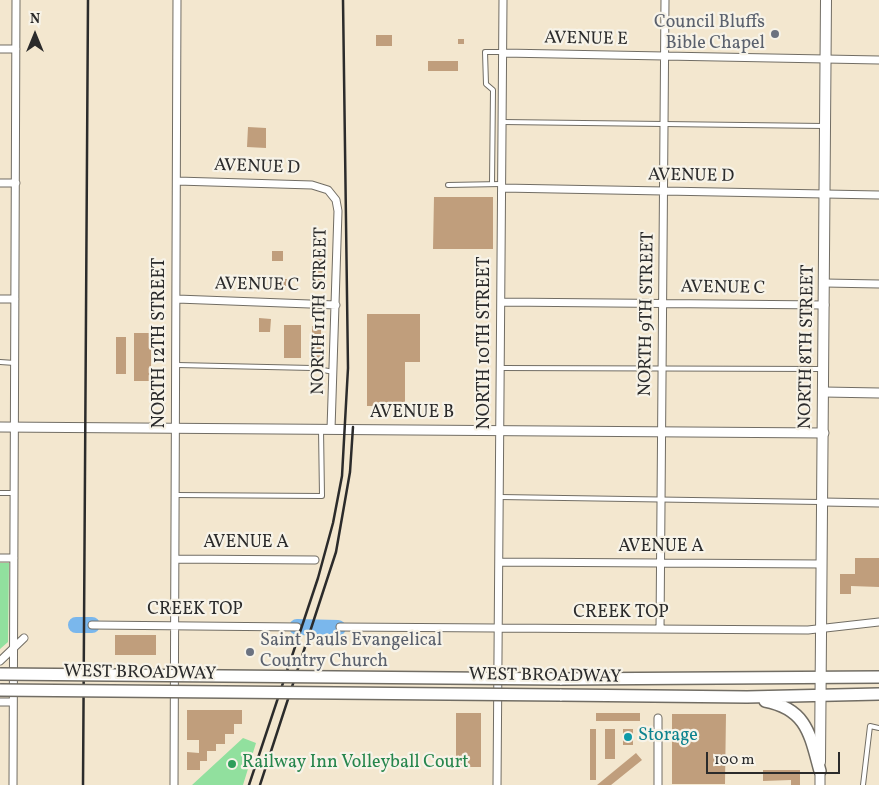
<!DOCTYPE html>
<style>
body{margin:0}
#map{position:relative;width:879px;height:785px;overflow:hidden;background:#f3e7cf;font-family:Vollkorn,serif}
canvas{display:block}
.north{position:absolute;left:10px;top:10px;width:50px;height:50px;-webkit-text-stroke:4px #f7f3e8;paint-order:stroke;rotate:0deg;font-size:14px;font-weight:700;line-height:20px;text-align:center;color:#2b2b2b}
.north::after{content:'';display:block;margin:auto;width:18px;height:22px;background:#2b2b2b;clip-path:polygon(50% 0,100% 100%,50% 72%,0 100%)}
.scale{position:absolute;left:706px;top:752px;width:134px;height:22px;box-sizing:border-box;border:2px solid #2b2b2b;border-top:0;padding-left:6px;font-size:15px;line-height:18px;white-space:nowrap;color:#2b2b2b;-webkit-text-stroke:4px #f7f3e8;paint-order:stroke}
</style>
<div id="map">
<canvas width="879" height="785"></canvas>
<div class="north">N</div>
<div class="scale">100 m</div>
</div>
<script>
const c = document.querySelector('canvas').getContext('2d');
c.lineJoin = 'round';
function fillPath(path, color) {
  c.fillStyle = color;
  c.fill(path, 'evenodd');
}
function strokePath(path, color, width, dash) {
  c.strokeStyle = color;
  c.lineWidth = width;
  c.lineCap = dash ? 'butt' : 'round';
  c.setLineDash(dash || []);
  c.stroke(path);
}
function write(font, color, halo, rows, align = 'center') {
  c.font = font + ' Vollkorn,serif';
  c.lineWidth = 4.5;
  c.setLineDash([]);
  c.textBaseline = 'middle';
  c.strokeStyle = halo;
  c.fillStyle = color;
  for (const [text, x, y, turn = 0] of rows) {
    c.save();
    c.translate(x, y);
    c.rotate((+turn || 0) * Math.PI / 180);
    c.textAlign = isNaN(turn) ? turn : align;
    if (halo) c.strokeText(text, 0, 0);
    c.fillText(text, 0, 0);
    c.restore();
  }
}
fillPath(new Path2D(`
 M 0,563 L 9,563 L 8,642 L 0,649 Z
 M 243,738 L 256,743 L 243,785 L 192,785 Z`), '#91e09e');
strokePath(new Path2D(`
 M 76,625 L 92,625
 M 297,627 L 338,628`), '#7ab7ec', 16);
fillPath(new Path2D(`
 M 376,35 L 392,35 L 392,46 L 376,46 Z
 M 458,39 L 464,39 L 464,44 L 458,44 Z
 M 428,61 L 458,61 L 458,71 L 428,71 Z
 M 248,127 L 266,128 L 266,148 L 247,147 Z
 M 434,197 L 493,197 L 493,249 L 433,249 Z
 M 314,250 L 325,250 L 325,288 L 314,288 Z
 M 272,251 L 283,251 L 283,261 L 272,261 Z
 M 282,279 L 292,279 L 292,286 L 282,286 Z
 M 367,314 L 420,314 L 420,362 L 405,362 L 405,406 L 367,406 Z
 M 259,318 L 271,319 L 270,332 L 259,332 Z
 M 284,325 L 301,325 L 301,358 L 284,358 Z
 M 312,326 L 321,326 L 321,358 L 312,358 Z
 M 134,333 L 151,333 L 151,381 L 134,381 Z
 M 116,337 L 126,337 L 126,374 L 116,374 Z
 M 855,558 L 879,558 L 879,587 L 851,586 L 851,594 L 840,594 L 840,574 L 855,574 Z
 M 115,635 L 156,635 L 156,655 L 115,655 Z
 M 187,710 L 242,710 L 242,724 L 234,724 L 234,734 L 225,734 L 225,744 L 216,744 L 216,751 L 207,751 L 207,761 L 200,761 L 200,770 L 187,770 L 187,752 L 199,753 L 199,740 L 187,740 Z
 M 456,713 L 481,713 L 481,767 L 456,767 Z
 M 596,713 L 640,713 L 640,721 L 596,721 Z
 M 672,714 L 726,714 L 725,784 L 672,784 Z
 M 590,729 L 596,729 L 596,780 L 590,780 Z
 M 605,729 L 615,729 L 615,759 L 605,759 Z
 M 623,729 L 633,729 L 633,745 L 623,745 Z
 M 636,753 L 642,760 L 611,785 L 597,785 Z
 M 763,770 L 800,770 L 800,785 L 791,785 L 791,780 L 763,781 Z`), '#c09e7c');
const service = new Path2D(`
 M 503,122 L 824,126
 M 492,184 L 493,90 L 486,84 L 485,52 L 503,52
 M 448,185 L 501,184
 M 0,362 L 15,363
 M 177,365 L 312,368 L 334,372
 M 501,368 L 821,369
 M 0,493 L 14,493
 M 176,495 L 322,496 L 321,429
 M 500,497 L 820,502
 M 863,785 L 870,726 L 879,728`);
const minor = new Path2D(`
 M 0,49 L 16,49
 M 503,53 L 879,60
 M 177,181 L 312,185 L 328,190 L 336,200 L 338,211 L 331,429
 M 0,183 L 16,183
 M 502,188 L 879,195
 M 825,283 L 879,284
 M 0,299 L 15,299
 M 177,299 L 336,305
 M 502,302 L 825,305
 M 823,502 L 879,503
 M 0,558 L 14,558
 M 176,559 L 315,560
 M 499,562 L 822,564
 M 92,625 L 297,627
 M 340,627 L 808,630 L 879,622
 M 660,629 L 665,0
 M 0,661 L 24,638
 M 0,702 L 13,702
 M 13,785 L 16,0
 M 174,785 L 177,0
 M 497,785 L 503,0
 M 658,785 L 658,718`);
const tertiary = new Path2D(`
 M 824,392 L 879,393
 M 0,427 L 824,433
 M 820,785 L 820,771`);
const secondary = new Path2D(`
 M 820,762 L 826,0`);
const primary = new Path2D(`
 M 560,679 L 879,677
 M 560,695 L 747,697 L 879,694
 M 765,701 C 807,709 810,735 820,771`);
strokePath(service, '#716d64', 6);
strokePath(minor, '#716d64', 9);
strokePath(tertiary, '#716d64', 11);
strokePath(secondary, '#716d64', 12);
strokePath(primary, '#716d64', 14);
strokePath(service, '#fff', 4);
strokePath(minor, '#fff', 7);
strokePath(tertiary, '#fff', 9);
strokePath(secondary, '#fff', 10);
strokePath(primary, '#fff', 11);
strokePath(new Path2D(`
 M 83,785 L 88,0
 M 249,785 L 318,578 L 333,523 L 342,476 L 348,368 L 343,0
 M 260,785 L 336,552 L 350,472 L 353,427`), '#2b2b2b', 2.5);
const primaryBridge = new Path2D(`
 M 0,674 L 560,679
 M 0,690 L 560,695`);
strokePath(primaryBridge, '#716d64', 14, []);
strokePath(primaryBridge, '#fff', 11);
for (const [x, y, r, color] of [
 [775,34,5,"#6b7280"],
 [250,652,5,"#6b7280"],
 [628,737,5,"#0f9aa8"],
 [232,764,5,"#2e9e5b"]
]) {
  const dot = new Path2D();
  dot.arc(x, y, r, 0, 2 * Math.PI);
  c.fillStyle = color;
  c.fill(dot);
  strokePath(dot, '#f7f3e8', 2);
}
write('18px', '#5b616d', '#f7f3e8', [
 ["Council Bluffs",765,24],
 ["Bible Chapel",765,45],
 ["Saint Pauls Evangelical",260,642,"left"],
 ["Country Church",260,663,"left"]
], 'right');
write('18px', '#2b2b2b', '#f7f3e8', [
 ["AVENUE E",586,40,1],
 ["AVENUE D",257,168,2],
 ["AVENUE D",691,177,1],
 ["AVENUE C",257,286,1],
 ["AVENUE C",723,289,1],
 ["NORTH 11TH STREET",321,311,-89],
 ["NORTH 9TH STREET",648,314,-89],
 ["NORTH 12TH STREET",161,343,-90],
 ["NORTH 10TH STREET",486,343,-90],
 ["NORTH 8TH STREET",808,347,-89],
 ["AVENUE B",412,414],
 ["AVENUE A",246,544],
 ["AVENUE A",661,548],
 ["CREEK TOP",195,611],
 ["CREEK TOP",621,614],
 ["WEST BROADWAY",140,674,1],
 ["WEST BROADWAY",545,677,1]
]);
write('18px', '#0d838f', '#f7f3e8', [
 ["Storage",638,737]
], 'left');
write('18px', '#27864d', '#f7f3e8', [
 ["Railway Inn Volleyball Court",242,764]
], 'left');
</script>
